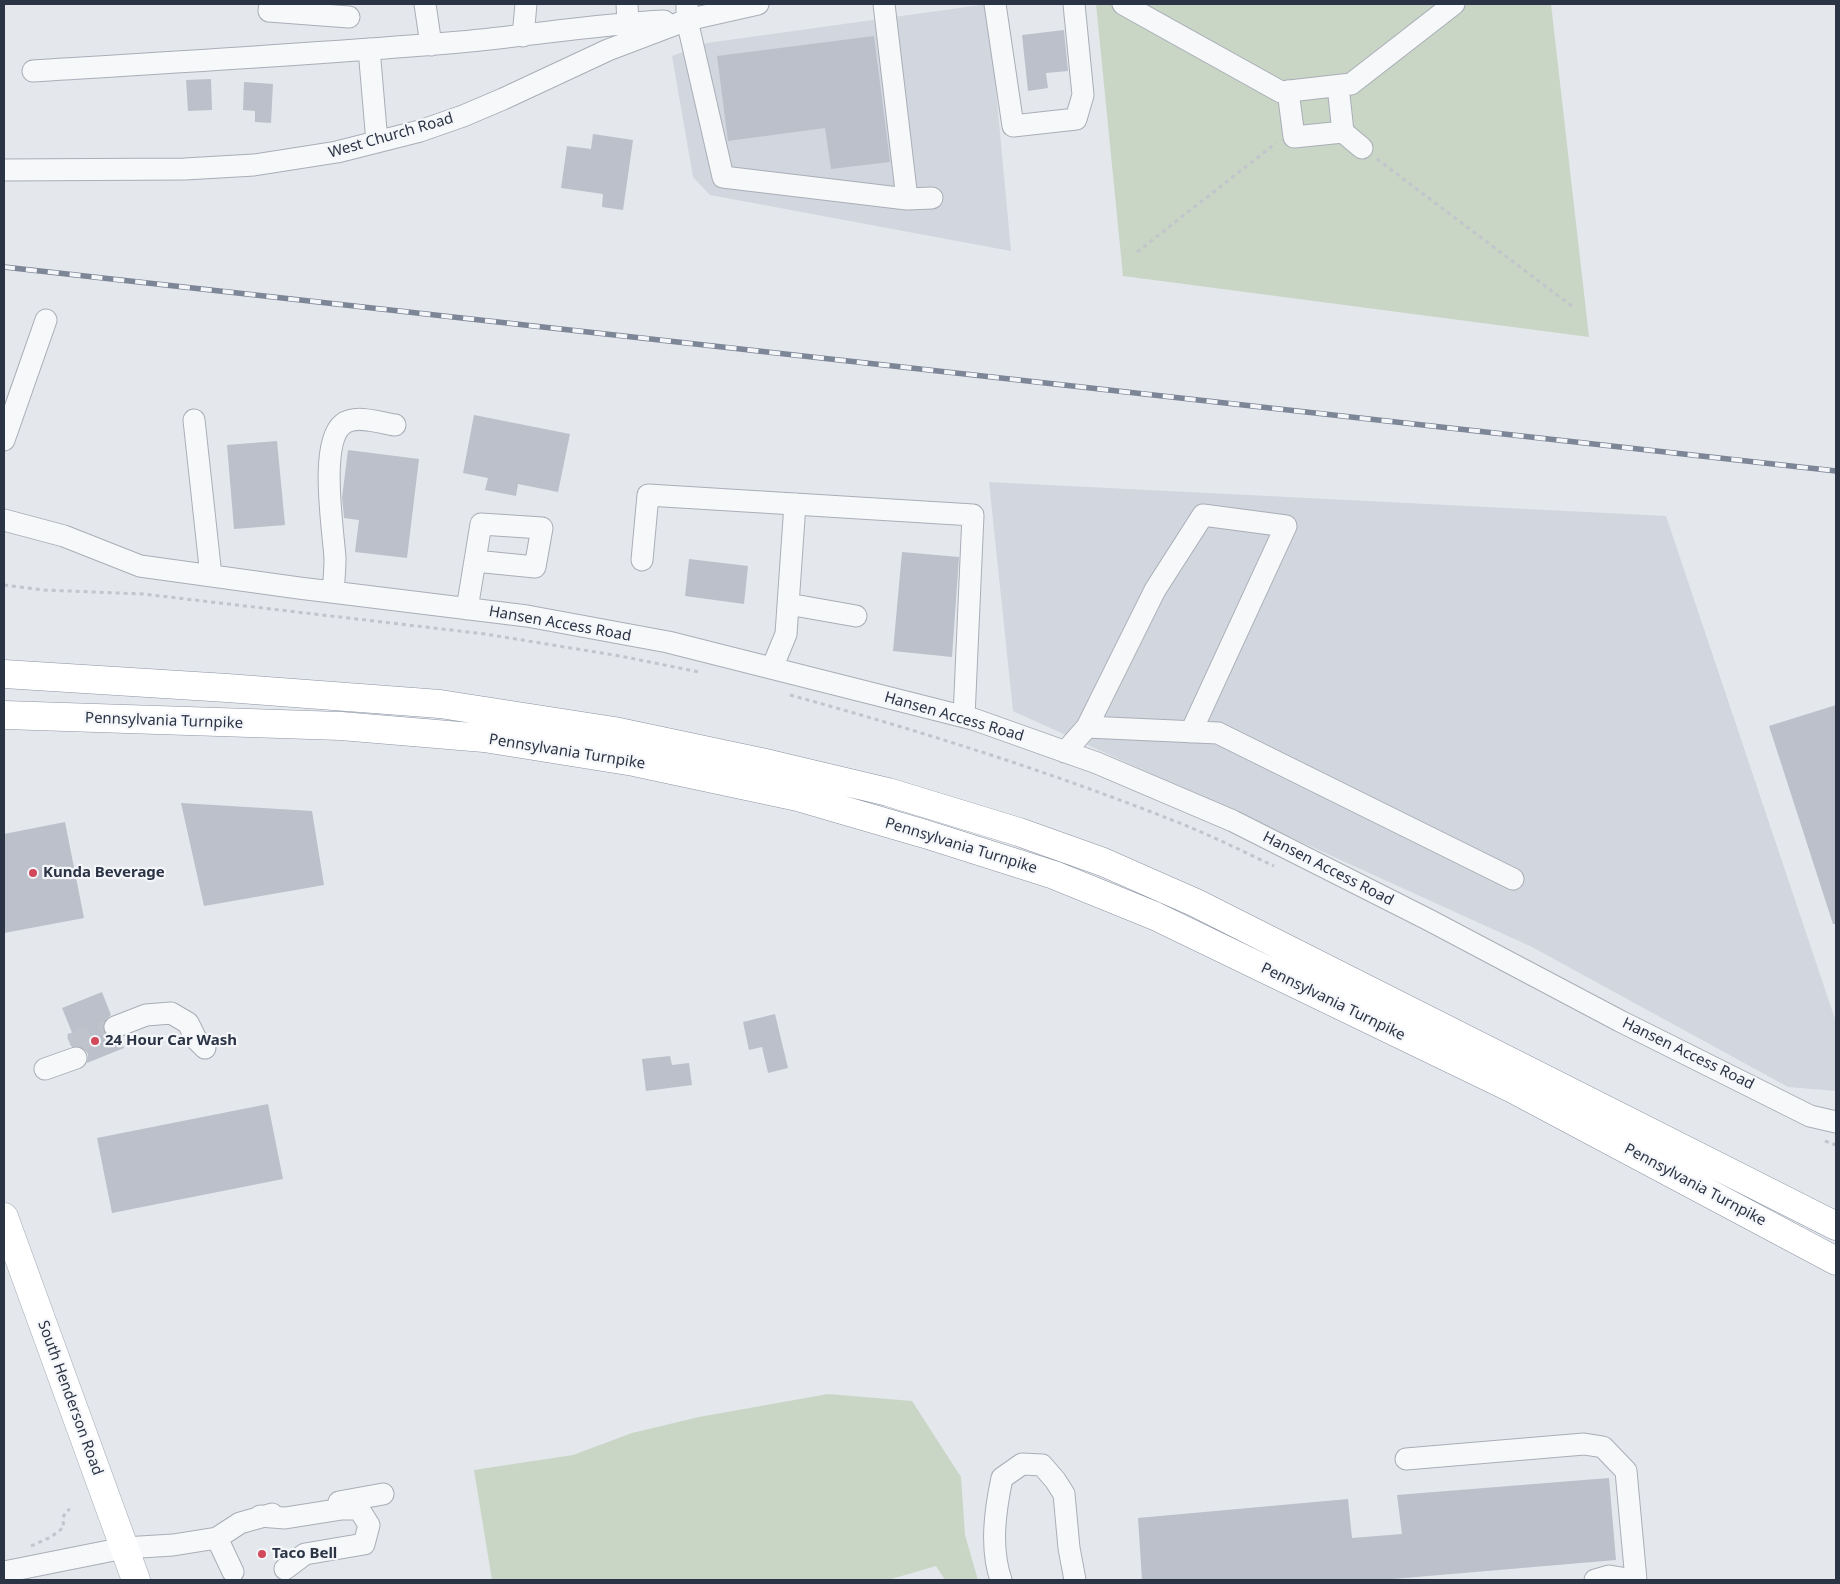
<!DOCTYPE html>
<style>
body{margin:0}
#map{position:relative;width:1840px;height:1584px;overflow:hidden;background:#e4e7ec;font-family:"Noto Sans",sans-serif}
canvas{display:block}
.frame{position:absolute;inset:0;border:5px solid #2b3445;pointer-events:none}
</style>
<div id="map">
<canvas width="1840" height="1584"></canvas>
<div class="frame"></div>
</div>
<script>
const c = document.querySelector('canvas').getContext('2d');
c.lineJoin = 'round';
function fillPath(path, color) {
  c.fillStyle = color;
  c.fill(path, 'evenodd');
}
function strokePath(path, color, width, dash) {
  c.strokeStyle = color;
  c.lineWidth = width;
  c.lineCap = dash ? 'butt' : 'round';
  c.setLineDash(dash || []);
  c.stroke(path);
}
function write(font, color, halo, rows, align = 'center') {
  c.font = font + ' "Noto Sans",sans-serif';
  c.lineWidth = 4.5;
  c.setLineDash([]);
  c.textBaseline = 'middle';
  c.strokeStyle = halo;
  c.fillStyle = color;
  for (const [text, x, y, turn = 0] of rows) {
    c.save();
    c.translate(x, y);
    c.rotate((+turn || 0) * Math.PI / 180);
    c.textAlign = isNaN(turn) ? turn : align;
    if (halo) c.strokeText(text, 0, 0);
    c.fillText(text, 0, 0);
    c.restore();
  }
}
fillPath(new Path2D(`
 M 988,4 L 1011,251 L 710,195 L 693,177 L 672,56 L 707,43 Z
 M 989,482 L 1666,516 L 1836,1022 L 1836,1091 L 1788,1087 L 1532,947 L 1013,711 Z`), '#d2d6de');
fillPath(new Path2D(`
 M 1096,4 L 1551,4 L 1589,337 L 1123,276 Z
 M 828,1394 L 912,1401 L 961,1477 L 965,1535 L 978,1580 L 945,1580 L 936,1566 L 888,1580 L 492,1580 L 474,1470 L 573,1455 L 632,1433 L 699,1417 Z`), '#c9d6c5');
fillPath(new Path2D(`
 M 1064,30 L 1068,71 L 1046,73 L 1048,88 L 1028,91 L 1022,35 Z
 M 874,36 L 890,162 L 831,169 L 825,128 L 728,141 L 717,56 Z
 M 211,79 L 212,110 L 188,111 L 186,80 Z
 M 244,82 L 273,84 L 271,123 L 255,122 L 255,111 L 243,110 Z
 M 593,134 L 633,140 L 623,210 L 602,207 L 603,194 L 561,188 L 567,146 L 591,149 Z
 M 474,415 L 570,434 L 558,492 L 518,484 L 516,496 L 485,490 L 488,478 L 463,473 Z
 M 277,441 L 285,525 L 234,529 L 227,445 Z
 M 348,450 L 419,459 L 407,558 L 355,552 L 359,520 L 344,518 L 343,507 L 342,498 Z
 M 902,552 L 959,557 L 952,657 L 893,651 Z
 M 689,559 L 748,566 L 744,604 L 685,596 Z
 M 1836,705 L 1836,924 L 1833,924 L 1769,726 Z
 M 181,803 L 312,811 L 324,885 L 204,906 Z
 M 65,822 L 84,918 L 4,933 L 4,834 Z
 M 102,992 L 111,1015 L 105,1020 L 103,1026 L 103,1031 L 108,1037 L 114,1039 L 120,1039 L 124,1048 L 87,1063 L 88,1054 L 84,1049 L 79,1046 L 71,1046 L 67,1037 L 73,1035 L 62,1008 Z
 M 775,1014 L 788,1068 L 768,1073 L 762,1047 L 749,1050 L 743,1022 Z
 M 670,1056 L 672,1065 L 689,1063 L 692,1085 L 646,1091 L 642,1059 Z
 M 268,1104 L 283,1179 L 112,1213 L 97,1138 Z
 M 1609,1478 L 1616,1560 L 1393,1579 L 1393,1580 L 1142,1580 L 1138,1518 L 1348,1499 L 1352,1538 L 1402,1534 L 1397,1495 Z`), '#bbc0ca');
strokePath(new Path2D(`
 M 71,1044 L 115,1027`), '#bfc3cb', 21, [21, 11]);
const minor = new Path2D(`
 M 270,4 L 269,11 L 349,17
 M 425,4 L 431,45
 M 627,4 L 628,23
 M 687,4 L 687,20 L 723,177 L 907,199 L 932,198
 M 884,4 L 907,199
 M 995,4 L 1013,126 L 1076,119 L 1083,95 L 1074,4
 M 1123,4 L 1281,92 L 1351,84 L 1454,4
 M 523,36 L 526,4
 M 369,49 L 377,142
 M 33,71 C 175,62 318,54 460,42 C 528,36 596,24 664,21
 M 1288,91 L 1294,137 L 1343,132 L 1338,86
 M 1343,132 L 1362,148
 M 4,170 L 185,169 L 254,165 L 337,152 L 420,131 L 463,116 L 503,99 L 608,50 L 687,20 L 758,4
 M 194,420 L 211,576
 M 4,440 L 46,320
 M 4,520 L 64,536 L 140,566 L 299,588 L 527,616 L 668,642 L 973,719 L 1097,763 L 1233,821 L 1429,920 L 1620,1021 L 1810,1116 L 1836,1122
 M 642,560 L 648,495 L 973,515 L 964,717
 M 333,592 C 334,581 335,569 335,558 C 333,529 319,442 343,424 C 356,414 381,423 395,425
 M 788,604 L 856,616
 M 467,609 L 481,524 L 542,528 L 535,567 L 475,561
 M 772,668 L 786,634 L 795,504
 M 1087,727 L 1155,590 L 1203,515 L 1286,526 L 1191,732
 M 1065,752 L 1087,727 L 1218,733 L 1513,879
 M 115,1027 L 146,1015 L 171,1013 L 188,1023 L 196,1039 L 205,1048
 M 45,1069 L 76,1058
 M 1406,1459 L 1584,1444 L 1603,1447 L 1626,1471 L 1636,1580
 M 339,1502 L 383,1494
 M 260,1516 L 285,1518 L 342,1509 L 359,1509 L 369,1525 L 364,1544 L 305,1554 L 285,1569
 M 217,1538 L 240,1523 L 272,1514
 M 4,1572 L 124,1548 L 173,1545 L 217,1538 L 233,1572
 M 1001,1580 C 990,1548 995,1511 1002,1478 L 1022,1464 L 1042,1465 L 1055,1480 L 1064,1494 L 1069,1548 L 1075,1580
 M 1595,1580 L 1609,1576 L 1634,1580`);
const major = new Path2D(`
 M 4,1217 L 136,1580`);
const highway = new Path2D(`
 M 4,674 L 227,688 L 440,704 L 614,731 L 770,764 L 888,792 L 1019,832 L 1103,862 L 1196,903 L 1836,1226
 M 4,715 L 341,726 L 484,738 L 634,762 L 798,797 L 925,834 L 1054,875 L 1155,916 L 1513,1089 L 1836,1261`);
strokePath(minor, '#a9aeb7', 23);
strokePath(major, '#a3abb8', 29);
strokePath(highway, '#8b94a3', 29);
strokePath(new Path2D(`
 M 1377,159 L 1573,307
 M 1137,252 L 1276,143
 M 4,585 L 44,590 L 143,594 L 485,634 L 620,656 L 699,672
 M 790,695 C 921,731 1051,772 1177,822 C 1210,835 1242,851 1274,866
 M 1825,1141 L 1836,1145
 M 31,1546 L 51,1537 L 64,1527 C 62,1519 63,1513 70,1509`), '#c2c5cb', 3, [4, 4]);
strokePath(minor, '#f7f8fa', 21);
strokePath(major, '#fff', 28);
strokePath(highway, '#fff', 28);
const rail = new Path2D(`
 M 4,267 L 1836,471`);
strokePath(rail, '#7d8696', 5.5);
strokePath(rail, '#f4f6f9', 4, [11]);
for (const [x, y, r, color] of [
 [33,873,5,"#d1495b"],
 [95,1041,5,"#d1495b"],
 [262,1554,5,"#d1495b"]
]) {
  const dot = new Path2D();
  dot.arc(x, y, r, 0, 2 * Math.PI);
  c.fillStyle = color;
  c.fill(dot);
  strokePath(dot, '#f4f6f9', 2);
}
write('15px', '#2b3445', '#f4f6f9', [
 ["West Church Road",391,136,-16],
 ["Hansen Access Road",560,624,10],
 ["Hansen Access Road",954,717,16],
 ["Pennsylvania Turnpike",164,721,2],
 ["Pennsylvania Turnpike",567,752,9],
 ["Pennsylvania Turnpike",961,846,17],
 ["Hansen Access Road",1328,869,27],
 ["Pennsylvania Turnpike",1333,1002,26],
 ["Hansen Access Road",1688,1054,26],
 ["Pennsylvania Turnpike",1695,1185,28],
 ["South Henderson Road",70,1398,70]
]);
write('bold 15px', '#2b3445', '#f4f6f9', [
 ["Kunda Beverage",43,873],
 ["24 Hour Car Wash",105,1041],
 ["Taco Bell",272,1554]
], 'left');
</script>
